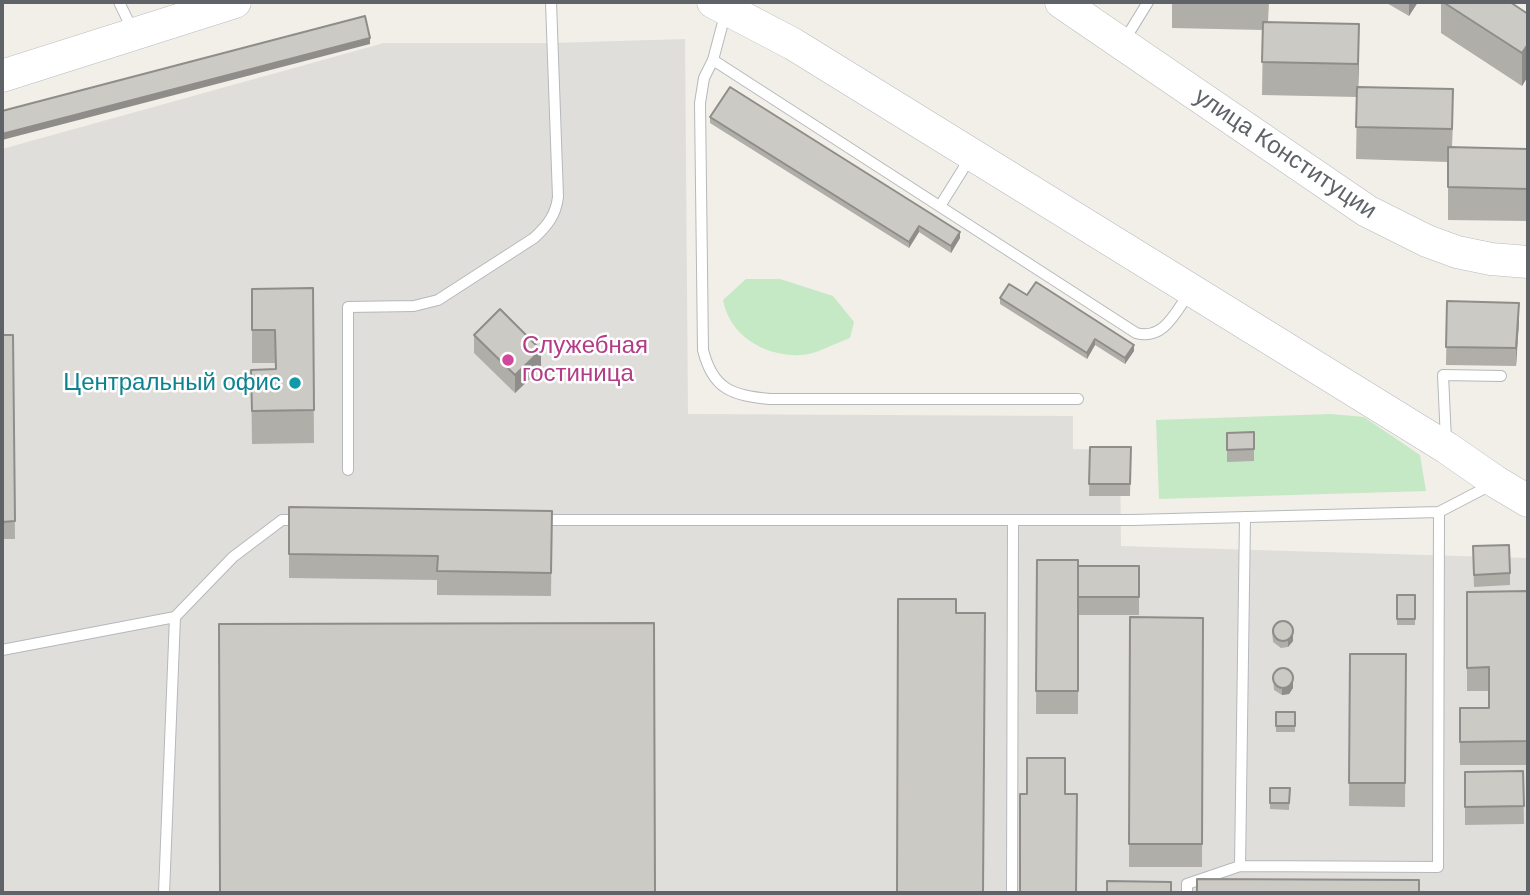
<!DOCTYPE html>
<meta charset="utf-8">
<style>
body{margin:0}
#map{position:relative;width:1530px;height:895px;overflow:hidden;background:#f1efe8;font-family:Helvetica,sans-serif}
canvas{display:block}
.frame{position:absolute;inset:0;border:4px solid #5f6368;pointer-events:none}
</style>
<div id="map">
<canvas width="1530" height="895"></canvas>
<div class="frame"></div>
</div>
<script>
const c = document.querySelector('canvas').getContext('2d');
c.lineJoin = 'round';
function fillPath(path, color) {
  c.fillStyle = color;
  c.fill(path, 'evenodd');
}
function strokePath(path, color, width, dash) {
  c.strokeStyle = color;
  c.lineWidth = width;
  c.lineCap = dash ? 'butt' : 'round';
  c.setLineDash(dash || []);
  c.stroke(path);
}
function write(font, color, halo, rows, align = 'center') {
  c.font = font + ' Helvetica,sans-serif';
  c.lineWidth = 5;
  c.setLineDash([]);
  c.textBaseline = 'middle';
  c.strokeStyle = halo;
  c.fillStyle = color;
  for (const [text, x, y, turn = 0] of rows) {
    c.save();
    c.translate(x, y);
    c.rotate((+turn || 0) * Math.PI / 180);
    c.textAlign = isNaN(turn) ? turn : align;
    if (halo) c.strokeText(text, 0, 0);
    c.fillText(text, 0, 0);
    c.restore();
  }
}
fillPath(new Path2D(`
 M 685,39 L 688,414 L 1073,416 L 1073,449 L 1120,450 L 1121,546 L 1528,558 L 1528,893 L 2,893 L 2,149 L 384,43 L 553,43 Z`), '#e0deda');
fillPath(new Path2D(`
 M 746,279 L 780,279 L 833,296 L 854,322 L 850,338 C 835,343 817,354 802,355 C 766,357 730,337 723,300 Z
 M 1331,414 L 1364,417 L 1420,455 L 1426,491 L 1159,499 L 1156,420 Z`), '#c5e8c5');
const lane = new Path2D(`
 M 119,2 L 133,31
 M 726,11 L 713,60 L 704,78 L 700,103 L 703,350 C 713,390 732,395 770,399 L 1078,399
 M 1124,41 L 1148,2
 M 713,60 L 1136,333 C 1164,341 1176,311 1190,292
 M 940,206 L 970,158
 M 1446,441 L 1443,375 L 1501,376
 M 348,470 L 348,307 L 414,306 L 438,300 L 534,238 C 547,226 556,215 558,197 L 551,2
 M 537,520 L 1132,520 L 1439,512 L 1491,485
 M 2,650 L 175,617 L 233,557 L 282,520 L 301,520
 M 1240,866 L 1245,517
 M 164,893 L 175,617
 M 1012,893 L 1013,521
 M 1187,893 L 1187,884 L 1240,866 L 1438,867 L 1439,512`);
const secondary = new Path2D(`
 M 713,2 L 793,44 L 1447,448 L 1496,482 L 1528,501
 M 1061,2 L 1367,211 L 1427,241 L 1457,252 L 1491,259 L 1528,262
 M 2,76 L 235,2`);
strokePath(lane, '#b5b8bc', 12);
strokePath(secondary, '#b6babf', 33);
strokePath(lane, '#fff', 10);
strokePath(secondary, '#fff', 32);
fillPath(new Path2D(`
 M 1172,2 L 1269,2 L 1268,22 L 1359,57 L 1358,87 L 1453,122 L 1452,147 L 1528,149 L 1528,221 L 1448,220 L 1448,162 L 1356,159 L 1357,97 L 1262,95 L 1263,30 L 1172,28 Z
 M 1385,2 L 1418,2 L 1409,16 Z
 M 1441,2 L 1510,2 L 1528,14 L 1528,76 L 1522,86 L 1441,33 Z
 M 710,117 L 960,238 L 951,253 L 919,232 L 909,248 L 710,123 Z
 M 313,288 L 314,443 L 252,444 L 251,370 L 275,369 L 275,363 L 252,363 L 252,289 Z
 M 1027,295 L 1134,351 L 1125,364 L 1095,345 L 1087,359 L 1000,304 L 1000,298 Z
 M 1447,301 L 1519,321 L 1516,366 L 1446,365 Z
 M 2,335 L 13,335 L 15,539 L 2,539 Z
 M 474,335 L 541,368 L 515,393 L 474,353 Z
 M 1254,432 L 1254,461 L 1227,462 L 1227,433 Z
 M 1090,447 L 1131,447 L 1130,496 L 1089,496 Z
 M 289,507 L 552,511 L 551,596 L 437,595 L 437,580 L 289,578 Z
 M 1473,558 L 1510,573 L 1510,585 L 1474,587 Z
 M 1037,560 L 1078,566 L 1139,566 L 1139,615 L 1078,615 L 1078,583 L 1078,714 L 1036,714 Z
 M 1528,591 L 1528,765 L 1460,765 L 1460,708 L 1489,708 L 1489,691 L 1467,691 L 1467,592 Z
 M 1397,595 L 1415,595 L 1415,625 L 1397,625 Z
 M 1130,617 L 1203,618 L 1202,867 L 1129,867 Z
 M 1272,630 L 1293,641 L 1288,647 L 1281,648 L 1273,642 Z
 M 1350,654 L 1406,654 L 1405,807 L 1349,806 Z
 M 1293,675 L 1293,688 L 1289,694 L 1282,695 L 1274,690 L 1273,676 Z
 M 1276,712 L 1295,712 L 1295,732 L 1276,732 Z
 M 1523,771 L 1524,824 L 1465,825 L 1465,772 Z
 M 1270,788 L 1290,788 L 1289,810 L 1270,809 Z`), '#afaea9');
fillPath(new Path2D(`
 M 1409,2 L 1418,2 L 1409,16 Z
 M 1359,24 L 1359,57 L 1358,97 L 1358,64 Z
 M 370,38 L 370,44 L 2,140 L 2,134 Z
 M 1528,44 L 1528,76 L 1522,86 L 1522,53 Z
 M 919,226 L 919,232 L 909,248 L 909,242 Z
 M 960,232 L 960,238 L 951,253 L 951,246 Z
 M 1519,303 L 1519,321 L 1516,366 L 1516,348 Z
 M 1095,339 L 1095,345 L 1087,359 L 1087,353 Z
 M 1134,345 L 1134,351 L 1125,364 L 1125,358 Z
 M 541,350 L 541,368 L 515,393 L 515,375 Z
 M 1293,635 L 1293,641 L 1288,647 L 1288,641 Z
 M 1293,682 L 1293,688 L 1289,694 L 1282,695 L 1282,689 Z`), '#8f8d8a');
const building = new Path2D(`
 M 1443,2 L 1510,2 L 1528,14 L 1528,44 L 1522,53 Z
 M 365,16 L 370,38 L 2,134 L 2,111 Z
 M 1263,22 L 1359,24 L 1358,64 L 1262,62 Z
 M 730,87 L 960,232 L 951,246 L 919,226 L 909,242 L 710,117 Z
 M 1357,87 L 1453,89 L 1452,129 L 1356,127 Z
 M 1448,147 L 1528,149 L 1528,189 L 1448,187 Z
 M 1036,282 L 1134,345 L 1125,358 L 1095,339 L 1087,353 L 1000,298 L 1009,284 L 1027,295 Z
 M 313,288 L 314,410 L 252,411 L 251,370 L 276,369 L 275,330 L 252,330 L 252,289 Z
 M 1447,301 L 1519,303 L 1516,348 L 1446,347 Z
 M 500,309 L 541,350 L 515,375 L 474,335 Z
 M 2,335 L 13,335 L 15,521 L 2,522 Z
 M 1254,432 L 1254,449 L 1227,450 L 1227,433 Z
 M 1090,447 L 1131,447 L 1130,484 L 1089,484 Z
 M 289,507 L 552,511 L 551,573 L 437,571 L 438,556 L 289,554 Z
 M 1509,545 L 1510,573 L 1474,575 L 1473,546 Z
 M 1037,560 L 1078,560 L 1078,691 L 1036,691 Z
 M 1078,566 L 1139,566 L 1139,597 L 1078,597 Z
 M 1528,591 L 1528,741 L 1460,742 L 1460,708 L 1489,708 L 1489,667 L 1467,668 L 1467,592 Z
 M 1397,595 L 1415,595 L 1415,619 L 1397,619 Z
 M 898,599 L 956,599 L 956,613 L 985,613 L 983,893 L 897,893 Z
 M 1130,617 L 1203,618 L 1202,844 L 1129,844 Z
 M1273 631a10 10 0 1 1 20 0a10 10 0 1 1-20 0Z
 M 654,623 L 655,893 L 220,893 L 219,624 Z
 M 1350,654 L 1406,654 L 1405,783 L 1349,783 Z
 M1273 678a10 10 0 1 1 20 0a10 10 0 1 1-20 0Z
 M 1276,712 L 1295,712 L 1295,726 L 1276,726 Z
 M 1027,758 L 1065,758 L 1065,794 L 1077,794 L 1076,893 L 1020,893 L 1020,794 L 1027,794 Z
 M 1523,771 L 1524,806 L 1465,807 L 1465,772 Z
 M 1270,788 L 1290,788 L 1289,803 L 1270,803 Z
 M 1197,879 L 1419,880 L 1419,893 L 1197,893 Z
 M 1107,881 L 1171,882 L 1171,893 L 1107,893 Z`);
fillPath(building, '#cccac5');
strokePath(building, '#8f8d8a', 2);
for (const [x, y, r, color] of [
 [508,360,7,"#d1479c"],
 [295,383,7,"#0f9aa8"]
]) {
  const dot = new Path2D();
  dot.arc(x, y, r, 0, 2 * Math.PI);
  c.fillStyle = color;
  c.fill(dot);
  strokePath(dot, '#fff', 2.5);
}
write('24px', '#5f6368', '#fff', [
 ["улица Конституции",1285,154,34]
]);
write('24px', '#b23c85', '#fff', [
 ["Служебная",522,346],
 ["гостиница",522,374]
], 'left');
write('24px', '#0d838f', '#fff', [
 ["Центральный офис",281,383]
], 'right');
</script>
